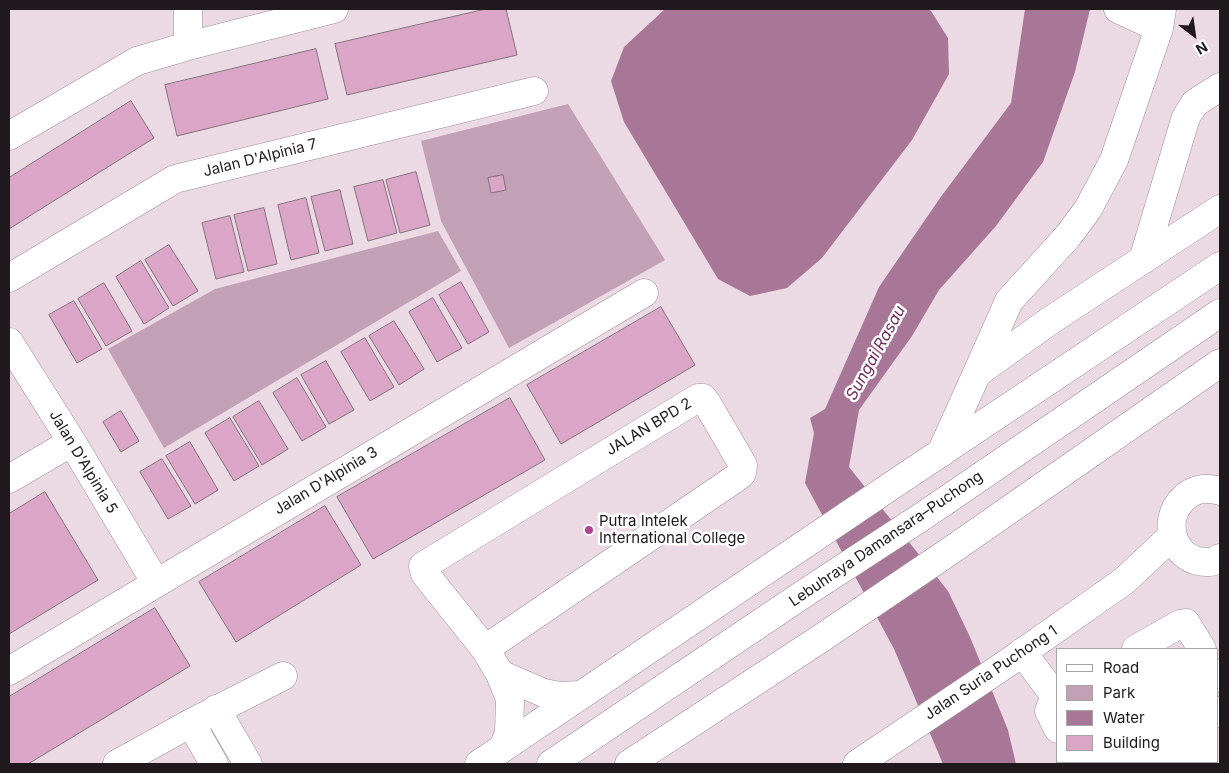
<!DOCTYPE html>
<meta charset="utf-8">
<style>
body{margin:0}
#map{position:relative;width:1229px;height:773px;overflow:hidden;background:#ebd9e4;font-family:Inter,sans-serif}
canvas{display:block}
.frame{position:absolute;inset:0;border:10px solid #1f191d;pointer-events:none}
.legend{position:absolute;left:1056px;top:648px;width:162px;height:115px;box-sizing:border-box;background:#fff;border:1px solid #a5a3a5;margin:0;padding:6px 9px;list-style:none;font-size:15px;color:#1f191d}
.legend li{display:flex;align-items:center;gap:10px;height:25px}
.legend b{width:25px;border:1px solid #a5a3a5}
.north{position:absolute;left:1169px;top:10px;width:50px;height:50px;-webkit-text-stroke:4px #fff;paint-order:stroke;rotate:150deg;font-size:14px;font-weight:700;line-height:20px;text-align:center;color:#1f191d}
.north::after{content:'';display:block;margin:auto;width:18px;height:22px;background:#1f191d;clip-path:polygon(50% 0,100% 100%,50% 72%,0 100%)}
</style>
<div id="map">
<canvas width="1229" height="773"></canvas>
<div class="frame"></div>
<ul class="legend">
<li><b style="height:6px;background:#fff"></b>Road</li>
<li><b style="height:14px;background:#c2a0b5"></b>Park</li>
<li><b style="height:14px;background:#a87797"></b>Water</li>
<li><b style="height:14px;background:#daa5c7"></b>Building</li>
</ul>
<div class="north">N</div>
</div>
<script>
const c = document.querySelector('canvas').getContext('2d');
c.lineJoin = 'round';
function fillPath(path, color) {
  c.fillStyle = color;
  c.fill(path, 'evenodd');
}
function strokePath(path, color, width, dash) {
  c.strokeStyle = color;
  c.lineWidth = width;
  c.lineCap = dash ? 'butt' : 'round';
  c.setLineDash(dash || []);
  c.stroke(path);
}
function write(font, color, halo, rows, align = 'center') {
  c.font = font + ' Inter,sans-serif';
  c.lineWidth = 5;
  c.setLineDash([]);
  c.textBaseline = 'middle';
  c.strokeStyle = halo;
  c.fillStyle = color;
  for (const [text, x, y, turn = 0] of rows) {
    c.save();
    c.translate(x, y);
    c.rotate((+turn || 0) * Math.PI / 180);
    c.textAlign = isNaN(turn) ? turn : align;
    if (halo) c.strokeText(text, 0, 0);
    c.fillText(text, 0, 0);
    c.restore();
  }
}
fillPath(new Path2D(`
 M 568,104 L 665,260 L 509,348 L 441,221 L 421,141 Z
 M 438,231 L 461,271 L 164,448 L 108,349 L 215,289 Z`), '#c2a0b5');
fillPath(new Path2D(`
 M 665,9 L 927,9 L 931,11 L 948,38 L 949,74 L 912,140 L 822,258 L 787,288 L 750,296 L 718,279 L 624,122 L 611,81 L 624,47 Z
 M 1025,9 L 1090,9 L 1075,72 L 1043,162 L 996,226 L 939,290 L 912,336 L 859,410 L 849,467 L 948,591 L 970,637 L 1008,730 L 1016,764 L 943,764 L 894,649 L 805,483 L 814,433 L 810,418 L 825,409 L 879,287 L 940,198 L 1011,103 Z`), '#a87797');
const building = new Path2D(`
 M 486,9 L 506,9 L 517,55 L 347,95 L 335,44 Z
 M 316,49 L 328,99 L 177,136 L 165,85 Z
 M 131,101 L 154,138 L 9,229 L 9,178 Z
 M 416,172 L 430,225 L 400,233 L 386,180 Z
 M 503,175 L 506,190 L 491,193 L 488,178 Z
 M 383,180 L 397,233 L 368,241 L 354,187 Z
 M 340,190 L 353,244 L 325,251 L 311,197 Z
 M 306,198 L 319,253 L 291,260 L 278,205 Z
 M 264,208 L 277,264 L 248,271 L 234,215 Z
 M 230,216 L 244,272 L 216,279 L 202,223 Z
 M 169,245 L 198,291 L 173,306 L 145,260 Z
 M 141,261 L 169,308 L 144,324 L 116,277 Z
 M 461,282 L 489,332 L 468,344 L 439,295 Z
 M 104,283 L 132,331 L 106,346 L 78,299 Z
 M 433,298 L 462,348 L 437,362 L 409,312 Z
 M 74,301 L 102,349 L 77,363 L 49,315 Z
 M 661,307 L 695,365 L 561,444 L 527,385 Z
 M 394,321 L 424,369 L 399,385 L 369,336 Z
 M 365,338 L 394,387 L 370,401 L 341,352 Z
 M 326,361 L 354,410 L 329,424 L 301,375 Z
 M 297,378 L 326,427 L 302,441 L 273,393 Z
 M 510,398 L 545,460 L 373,559 L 337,497 Z
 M 259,401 L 288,449 L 262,465 L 233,417 Z
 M 121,411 L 139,441 L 121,452 L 103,422 Z
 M 230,418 L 259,466 L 234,481 L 205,433 Z
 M 190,442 L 218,490 L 195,504 L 166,456 Z
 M 162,459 L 191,506 L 168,519 L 140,472 Z
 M 45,492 L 98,580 L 9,634 L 9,514 Z
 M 325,506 L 361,565 L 236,642 L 199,582 Z
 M 155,608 L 190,666 L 28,764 L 9,764 L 9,697 Z`);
fillPath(building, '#daa5c7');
strokePath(building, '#84737d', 1);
const minor = new Path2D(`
 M 1118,9 L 1159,28
 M 188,46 L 188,9
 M 9,136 L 137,61 L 188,46 L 334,9
 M 1143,260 L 1186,117 L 1195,103 L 1220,87
 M 9,278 L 175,179 L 534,91
 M 9,342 L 72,442 L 156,583
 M 977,373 L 1009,301 L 1068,236 L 1088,209 L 1114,160 L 1159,28 L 1162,9
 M 941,453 L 977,373 L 1051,320 L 1220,209
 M 9,479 L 72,442
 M 1220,491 C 1217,490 1212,489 1209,489 C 1200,488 1190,492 1184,498 C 1159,521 1174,564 1209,562 C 1213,562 1217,560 1220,558
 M 485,649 L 736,478 L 742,473 L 743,465 L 708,405 L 703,398 L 698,398 L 423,566 L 425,574 L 485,649 L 500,674 L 510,699 L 509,733 L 503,748
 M 1136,649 L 1180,624 L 1186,623 L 1202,649
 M 1022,652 L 1055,696
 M 9,671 L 644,293
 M 500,674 L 544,693 L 559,696 L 581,695
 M 1218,674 L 1220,678
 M 1058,694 L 1055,696 L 1049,711 L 1058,729
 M 216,709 L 248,764
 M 1218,713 L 1220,711
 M 191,723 L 214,764
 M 1075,762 L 1077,764
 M 117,764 L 191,723 L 283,676
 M 857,764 L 1006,664 L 1124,581 L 1172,536
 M 1129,764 L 1134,762`);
const highway = new Path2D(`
 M 479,764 L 891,486 L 1220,266
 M 551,764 L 805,593 L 923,516 L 1220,313
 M 629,764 L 823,637 L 950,551 L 1220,363`);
strokePath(minor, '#a08f99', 29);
strokePath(highway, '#a08f99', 29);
strokePath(minor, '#fff', 28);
strokePath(highway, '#fff', 28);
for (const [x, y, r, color] of [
 [589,530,5,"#b53f94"]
]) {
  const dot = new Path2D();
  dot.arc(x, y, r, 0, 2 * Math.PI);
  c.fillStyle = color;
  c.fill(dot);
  strokePath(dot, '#fff', 2);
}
write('15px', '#1f191d', '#fff', [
 ["Jalan D'Alpinia 7",260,158,-14],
 ["JALAN BPD 2",649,427,-31],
 ["Jalan D'Alpinia 5",83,462,59],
 ["Jalan D'Alpinia 3",326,481,-31],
 ["Lebuhraya Damansara–Puchong",886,539,-34],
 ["Jalan Suria Puchong 1",991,673,-34]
]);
write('15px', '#1f191d', '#fff', [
 ["Putra Intelek",599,521],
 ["International College",599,538]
], 'left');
write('italic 16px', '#70315d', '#fff', [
 ["Sungai Rasau",876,353,-61]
]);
</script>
